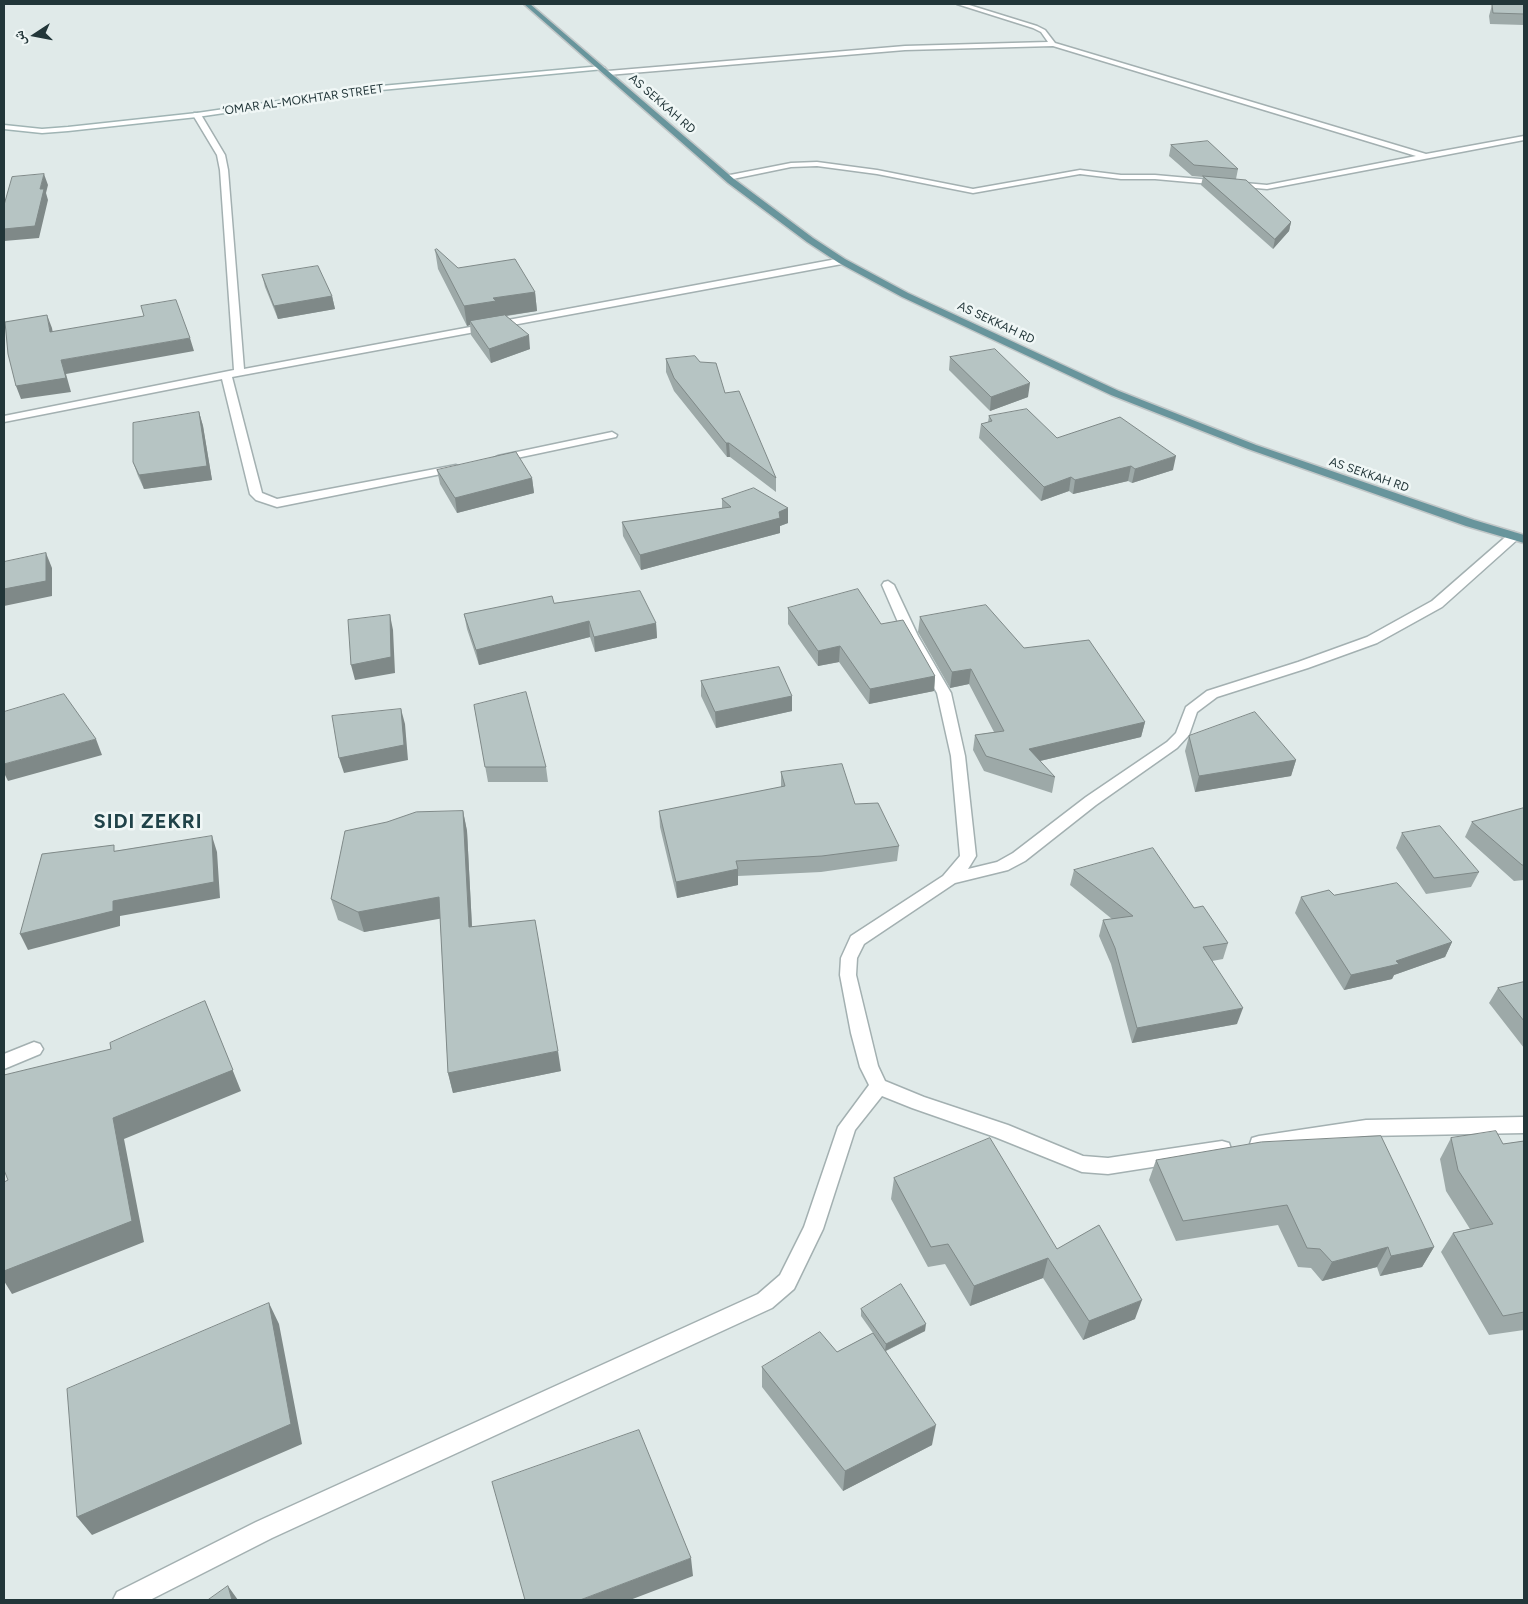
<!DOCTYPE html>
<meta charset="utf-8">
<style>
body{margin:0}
#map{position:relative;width:1528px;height:1604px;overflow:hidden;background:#e0eae9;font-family:Figtree,"Noto Naskh Arabic",sans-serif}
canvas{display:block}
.frame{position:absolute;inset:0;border:5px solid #223639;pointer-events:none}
.north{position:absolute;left:10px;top:10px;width:50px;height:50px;-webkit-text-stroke:4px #f0f7f6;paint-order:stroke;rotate:259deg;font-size:14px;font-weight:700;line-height:20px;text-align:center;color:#223639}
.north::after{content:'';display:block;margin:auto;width:18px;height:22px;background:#223639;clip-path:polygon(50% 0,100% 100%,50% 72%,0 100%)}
</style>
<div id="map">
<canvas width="1528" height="1604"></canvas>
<div class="frame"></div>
<div class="north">ش</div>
</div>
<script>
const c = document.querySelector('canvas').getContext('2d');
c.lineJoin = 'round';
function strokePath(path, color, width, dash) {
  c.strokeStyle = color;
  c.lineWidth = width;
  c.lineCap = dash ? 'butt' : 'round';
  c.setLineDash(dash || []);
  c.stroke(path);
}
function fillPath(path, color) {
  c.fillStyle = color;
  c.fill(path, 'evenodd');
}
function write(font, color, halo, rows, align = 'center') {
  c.font = font + ' Figtree,sans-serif';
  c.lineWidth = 5;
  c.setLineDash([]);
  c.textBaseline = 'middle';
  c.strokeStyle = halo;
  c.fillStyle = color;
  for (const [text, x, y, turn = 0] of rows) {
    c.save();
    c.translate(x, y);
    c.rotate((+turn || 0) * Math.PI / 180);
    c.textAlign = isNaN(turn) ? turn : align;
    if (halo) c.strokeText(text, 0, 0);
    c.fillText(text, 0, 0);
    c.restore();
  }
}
const street = new Path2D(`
 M 957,4 L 966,4 L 1037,26 L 1045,30 L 1055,43 L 1426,154 L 1524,136 L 1524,140 L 1267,189 L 1155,179 L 1121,179 L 1080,174 L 973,193 L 877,174 L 817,166 L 791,167 L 728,180 L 724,178 L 725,176 L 791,163 L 817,162 L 877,170 L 973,189 L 1080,170 L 1121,175 L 1155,175 L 1267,185 L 1416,156 L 1053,46 L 905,50 L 608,75 L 605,73 L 608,71 L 905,46 L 1048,42 L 1041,32 L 1033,28 Z
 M 194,113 L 200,113 L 225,155 L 228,170 L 244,369 L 842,258 L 846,261 L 842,264 L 232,377 L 262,493 L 277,499 L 456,465 L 462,468 L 456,471 L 277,507 L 256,500 L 250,494 L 222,379 L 4,422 L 4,416 L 234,370 L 220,170 L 217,155 L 193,115 Z
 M 612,432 L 617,435 L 616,437 L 498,462 L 492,459 L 498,456 Z
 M 1514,532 L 1520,536 L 1518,539 L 1442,607 L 1377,643 L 1308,668 L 1217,697 L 1197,712 L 1189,735 L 1177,748 L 1096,805 L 1025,861 L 1008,870 L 955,883 L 864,944 L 857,958 L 856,975 L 878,1066 L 885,1081 L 924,1097 L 1008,1125 L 1083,1156 L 1108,1158 L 1222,1141 L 1229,1143 L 1231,1149 L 1229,1155 L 1108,1174 L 1082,1172 L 995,1137 L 912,1108 L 882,1096 L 855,1130 L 823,1229 L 794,1289 L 772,1308 L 272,1538 L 150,1600 L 113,1600 L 117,1592 L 256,1522 L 758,1294 L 780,1275 L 804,1227 L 838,1127 L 869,1085 L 860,1067 L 851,1033 L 840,975 L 841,958 L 851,936 L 943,876 L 960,856 L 951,756 L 937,693 L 904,636 L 882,585 L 884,582 L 888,581 L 894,585 L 918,636 L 951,693 L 965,756 L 976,856 L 968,869 L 997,862 L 1013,853 L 1086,797 L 1167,742 L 1176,733 L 1186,707 L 1207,691 L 1298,662 L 1367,637 L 1432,601 L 1510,533 Z
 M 34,1042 L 40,1044 L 43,1049 L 40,1054 L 4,1069 L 4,1054 Z
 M 1524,1117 L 1524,1133 L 1366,1136 L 1259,1152 L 1252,1150 L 1250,1144 L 1252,1138 L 1259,1136 L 1366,1120 Z`);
const secondary = new Path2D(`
 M 602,66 L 605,68 L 604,69 L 381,90 L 197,117 L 68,131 L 42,133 L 4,129 L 4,125 L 42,129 L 68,127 L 197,113 L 381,86 Z`);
const primary = new Path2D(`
 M 524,4 L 530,4 L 734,179 L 813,238 L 845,259 L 908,293 L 1119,391 L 1256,445 L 1474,520 L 1524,535 L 1524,543 L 1466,526 L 1248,449 L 1111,395 L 902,297 L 839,263 L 807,242 L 728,183 Z`);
strokePath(street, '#a3b0b1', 3);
strokePath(secondary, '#a0b4b4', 3);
strokePath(primary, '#c1c7c8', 3);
fillPath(street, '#fff');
fillPath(secondary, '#fff');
fillPath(primary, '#68959c');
fillPath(new Path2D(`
 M 1524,4 L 1524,25 L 1490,24 L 1489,16 L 1492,5 Z
 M 1171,145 L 1238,169 L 1236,179 L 1291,222 L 1289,231 L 1273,249 L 1201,185 L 1203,177 L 1192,176 L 1169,156 Z
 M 435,250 L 458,268 L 535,292 L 537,311 L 507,316 L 530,349 L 491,363 L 471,335 L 470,325 L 467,326 L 438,269 Z
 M 262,275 L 332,296 L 335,309 L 278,319 L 265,287 Z
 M 950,357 L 1028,397 L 990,411 L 949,370 Z
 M 666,359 L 725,393 L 776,478 L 776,492 L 730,457 L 727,457 L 674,391 L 666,372 Z
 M 199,412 L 203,426 L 212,480 L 144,489 L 138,476 L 133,462 Z
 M 989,416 L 1057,438 L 1173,470 L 1132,483 L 1128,481 L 1073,494 L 1069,491 L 1041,501 L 979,438 L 981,424 L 988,422 Z
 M 437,470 L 532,478 L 534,493 L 457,513 L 440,484 Z
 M 722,499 L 788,523 L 780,526 L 780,533 L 641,570 L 623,536 L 622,522 L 722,508 Z
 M 554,603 L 656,623 L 657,638 L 595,652 L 590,637 L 479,665 L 467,629 L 464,614 Z
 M 788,608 L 881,624 L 935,676 L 934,691 L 869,704 L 839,662 L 818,666 L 788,624 Z
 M 920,617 L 1024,648 L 1145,722 L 1141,737 L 1040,761 L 1055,777 L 1052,793 L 984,771 L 973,750 L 975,735 L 994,732 L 969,684 L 950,688 L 918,632 Z
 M 701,681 L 792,696 L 792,711 L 716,728 L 701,696 Z
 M 474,705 L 546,767 L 548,782 L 488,782 Z
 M 1189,736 L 1296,760 L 1291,776 L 1195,792 L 1185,751 Z
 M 781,772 L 855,804 L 899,846 L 897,861 L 821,872 L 738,876 L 738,885 L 677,898 L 660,827 L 659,811 L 781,787 Z
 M 1524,808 L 1524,880 L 1514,881 L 1465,837 L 1472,822 Z
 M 463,811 L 467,831 L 472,926 L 561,1071 L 453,1093 L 448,1073 L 440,918 L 364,932 L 338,920 L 331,899 Z
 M 1402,833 L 1479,872 L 1471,887 L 1426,894 L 1396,848 Z
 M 1074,870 L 1194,908 L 1228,943 L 1223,959 L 1212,961 L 1237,1024 L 1132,1043 L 1111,964 L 1099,936 L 1103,920 L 1112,919 L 1070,885 Z
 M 1334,895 L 1452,942 L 1445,957 L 1394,975 L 1392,979 L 1344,990 L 1295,913 L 1301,897 Z
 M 1524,982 L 1524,1048 L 1489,1003 L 1498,988 Z
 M 1451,1138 L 1503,1144 L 1524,1141 L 1524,1330 L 1489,1335 L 1441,1252 L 1453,1233 L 1470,1229 L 1446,1191 L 1440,1159 Z
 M 1156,1160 L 1434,1247 L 1422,1267 L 1380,1276 L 1377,1267 L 1322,1281 L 1311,1268 L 1298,1267 L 1278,1225 L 1176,1241 L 1149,1180 Z
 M 894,1178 L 1057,1249 L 1135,1319 L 1083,1340 L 1043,1278 L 970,1306 L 945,1264 L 928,1267 L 891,1199 Z
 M 861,1309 L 925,1331 L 886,1351 L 932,1445 L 843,1491 L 762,1387 L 762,1367 L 837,1352 L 873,1333 L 861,1316 Z`), '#9da9a8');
fillPath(new Path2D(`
 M 44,174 L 48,185 L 46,193 L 48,200 L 39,238 L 4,241 L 4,229 L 40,189 Z
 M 1291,222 L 1289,231 L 1273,249 L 1275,239 Z
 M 535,292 L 537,311 L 470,321 L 470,325 L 467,326 L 464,306 L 493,298 Z
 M 332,296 L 335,309 L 278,319 L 274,306 Z
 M 47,315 L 52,328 L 55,345 L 50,332 Z
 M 529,335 L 530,349 L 491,363 L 489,349 Z
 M 190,338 L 194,351 L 66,374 L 71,392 L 21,399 L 16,386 L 61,360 Z
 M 1030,383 L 1028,397 L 990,411 L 991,397 Z
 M 199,412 L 203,426 L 212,480 L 144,489 L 139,475 Z
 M 726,443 L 729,443 L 730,457 L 727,457 Z
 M 1176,456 L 1173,470 L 1132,483 L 1135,469 Z
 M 1131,466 L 1128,481 L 1073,494 L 1075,480 Z
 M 1071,477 L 1069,491 L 1041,501 L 1044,487 Z
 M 532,478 L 534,493 L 457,513 L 455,498 Z
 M 788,508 L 788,523 L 780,526 L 780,533 L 641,570 L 640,555 Z
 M 46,553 L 52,568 L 52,596 L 4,606 L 4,589 Z
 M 390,615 L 393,630 L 395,673 L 355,680 L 351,665 Z
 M 589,621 L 590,637 L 479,665 L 476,650 Z
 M 656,623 L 657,638 L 595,652 L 594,637 Z
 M 840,646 L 839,662 L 818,666 L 818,651 Z
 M 971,669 L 969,684 L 950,688 L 952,672 Z
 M 935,676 L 934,691 L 869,704 L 870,689 Z
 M 792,696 L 792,711 L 716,728 L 715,712 Z
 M 401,709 L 405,724 L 408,760 L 344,773 L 339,758 Z
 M 1145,722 L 1141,737 L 1027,764 L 1029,749 Z
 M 96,739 L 102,755 L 8,781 L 4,773 L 4,764 Z
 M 1296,760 L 1291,776 L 1195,792 L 1199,776 Z
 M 463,811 L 467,831 L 473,947 L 469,927 Z
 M 212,836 L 217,852 L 220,898 L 120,916 L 120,926 L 28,950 L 20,934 L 113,901 Z
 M 738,869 L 738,885 L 677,898 L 676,882 Z
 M 439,897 L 444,918 L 364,932 L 358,912 Z
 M 1452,942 L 1445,957 L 1394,975 L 1392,979 L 1344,990 L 1351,975 L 1396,961 Z
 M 205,1001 L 241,1091 L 124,1139 L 144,1242 L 12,1294 L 4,1281 L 4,1271 L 113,1118 Z
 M 1243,1008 L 1237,1024 L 1132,1043 L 1137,1028 Z
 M 558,1051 L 561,1071 L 453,1093 L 448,1073 Z
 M 1388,1247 L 1377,1267 L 1322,1281 L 1332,1262 Z
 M 1434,1247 L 1422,1267 L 1380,1276 L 1391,1256 Z
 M 1048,1258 L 1043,1278 L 970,1306 L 974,1286 Z
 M 1142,1300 L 1135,1319 L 1083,1340 L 1089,1321 Z
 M 269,1303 L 279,1324 L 302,1444 L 92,1535 L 77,1517 Z
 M 926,1324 L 925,1331 L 885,1351 L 886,1344 Z
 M 936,1425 L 932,1445 L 843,1491 L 845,1471 Z
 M 691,1558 L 693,1576 L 630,1600 L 580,1600 Z
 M 228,1586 L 238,1600 L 232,1600 Z`), '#7f8988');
const building = new Path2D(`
 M 1499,4 L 1524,4 L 1524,14 L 1493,13 L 1492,5 Z
 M 1208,141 L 1238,169 L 1194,165 L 1171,145 Z
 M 44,174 L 40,189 L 44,189 L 35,226 L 4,229 L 4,205 L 12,177 Z
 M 1203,176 L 1246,180 L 1291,222 L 1275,239 Z
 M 437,249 L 458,268 L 515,259 L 535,292 L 493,298 L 496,301 L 464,306 L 435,250 Z
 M 318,266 L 332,296 L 274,306 L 262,275 Z
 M 176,300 L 190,338 L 61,360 L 66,378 L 16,386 L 8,354 L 5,322 L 47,315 L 50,332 L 144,316 L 141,306 Z
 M 505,315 L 529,335 L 489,349 L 470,321 Z
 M 995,349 L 1030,383 L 991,397 L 950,357 Z
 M 695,356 L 700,362 L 716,363 L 725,393 L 739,391 L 776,478 L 729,443 L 726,443 L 674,378 L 666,359 Z
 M 1027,409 L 1057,438 L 1120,417 L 1176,456 L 1135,469 L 1131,466 L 1075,480 L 1071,477 L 1044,487 L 981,424 L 992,421 L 989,416 Z
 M 199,412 L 207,466 L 139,475 L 133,462 L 133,423 Z
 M 516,452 L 532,478 L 455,498 L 437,470 Z
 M 754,488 L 788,508 L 779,512 L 780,518 L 640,555 L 622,522 L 731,507 L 722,499 Z
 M 46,553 L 46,581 L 4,589 L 4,562 Z
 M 858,589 L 881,624 L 903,620 L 935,676 L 870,689 L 840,646 L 818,651 L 788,608 Z
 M 640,591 L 656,623 L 594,637 L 589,621 L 476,650 L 464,614 L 552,596 L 554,603 Z
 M 986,605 L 1024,648 L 1089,640 L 1145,722 L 1029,749 L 1055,777 L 986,756 L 975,735 L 1004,731 L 971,669 L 952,672 L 920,617 Z
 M 390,615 L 391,657 L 351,665 L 348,620 Z
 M 779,667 L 792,696 L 715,712 L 701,681 Z
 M 526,692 L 546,767 L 485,767 L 474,705 Z
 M 64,694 L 96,739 L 4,764 L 4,712 Z
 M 401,709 L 404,745 L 339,758 L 332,716 Z
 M 1255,712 L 1296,760 L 1199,776 L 1189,736 Z
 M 842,764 L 855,804 L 878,803 L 899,846 L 822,856 L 736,861 L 738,869 L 676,882 L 659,811 L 785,786 L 781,772 Z
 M 1524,808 L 1524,865 L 1522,865 L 1472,822 Z
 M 463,811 L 469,927 L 535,920 L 558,1051 L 448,1073 L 439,897 L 358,912 L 331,899 L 345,831 L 387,822 L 416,812 Z
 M 1440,826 L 1479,872 L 1434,878 L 1402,833 Z
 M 212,836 L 214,882 L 113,901 L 113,911 L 20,934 L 42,854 L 114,845 L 114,851 Z
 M 1153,848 L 1194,908 L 1203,906 L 1228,943 L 1203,947 L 1243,1008 L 1137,1028 L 1115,948 L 1103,920 L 1133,916 L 1074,870 Z
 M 1397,883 L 1452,942 L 1396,961 L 1399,964 L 1351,975 L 1301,897 L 1329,890 L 1334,895 Z
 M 1524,982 L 1524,1021 L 1498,988 Z
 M 205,1001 L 233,1070 L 113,1118 L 132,1221 L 4,1271 L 4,1182 L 8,1180 L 4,1170 L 4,1075 L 111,1049 L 110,1043 Z
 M 1496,1131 L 1503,1144 L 1524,1141 L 1524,1312 L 1503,1316 L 1453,1233 L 1493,1224 L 1458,1170 L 1451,1138 Z
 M 1381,1136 L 1434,1247 L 1391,1256 L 1388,1247 L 1332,1262 L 1320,1249 L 1307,1248 L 1287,1205 L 1183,1221 L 1156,1160 L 1261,1142 Z
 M 990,1138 L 1057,1249 L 1099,1225 L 1142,1300 L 1089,1321 L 1048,1258 L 974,1286 L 948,1244 L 931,1247 L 894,1178 Z
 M 901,1284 L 926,1324 L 886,1344 L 861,1309 Z
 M 269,1303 L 291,1424 L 77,1517 L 67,1389 Z
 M 820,1332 L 837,1352 L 873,1333 L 936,1425 L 845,1471 L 762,1367 Z
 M 639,1430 L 691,1558 L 580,1600 L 525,1600 L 492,1482 Z
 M 228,1586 L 232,1600 L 208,1600 Z`);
fillPath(building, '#b6c4c3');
strokePath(building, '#7f8988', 1);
write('12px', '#223639', '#f0f7f6', [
 ["‘OMAR AL-MOKHTAR STREET",303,100,-8],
 ["AS SEKKAH RD",662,104,41],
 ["AS SEKKAH RD",996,323,25],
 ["AS SEKKAH RD",1369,475,19]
]);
c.letterSpacing = '1px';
write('bold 20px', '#204349', '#f0f7f6', [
 ["SIDI ZEKRI",148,822]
]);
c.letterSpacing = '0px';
</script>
